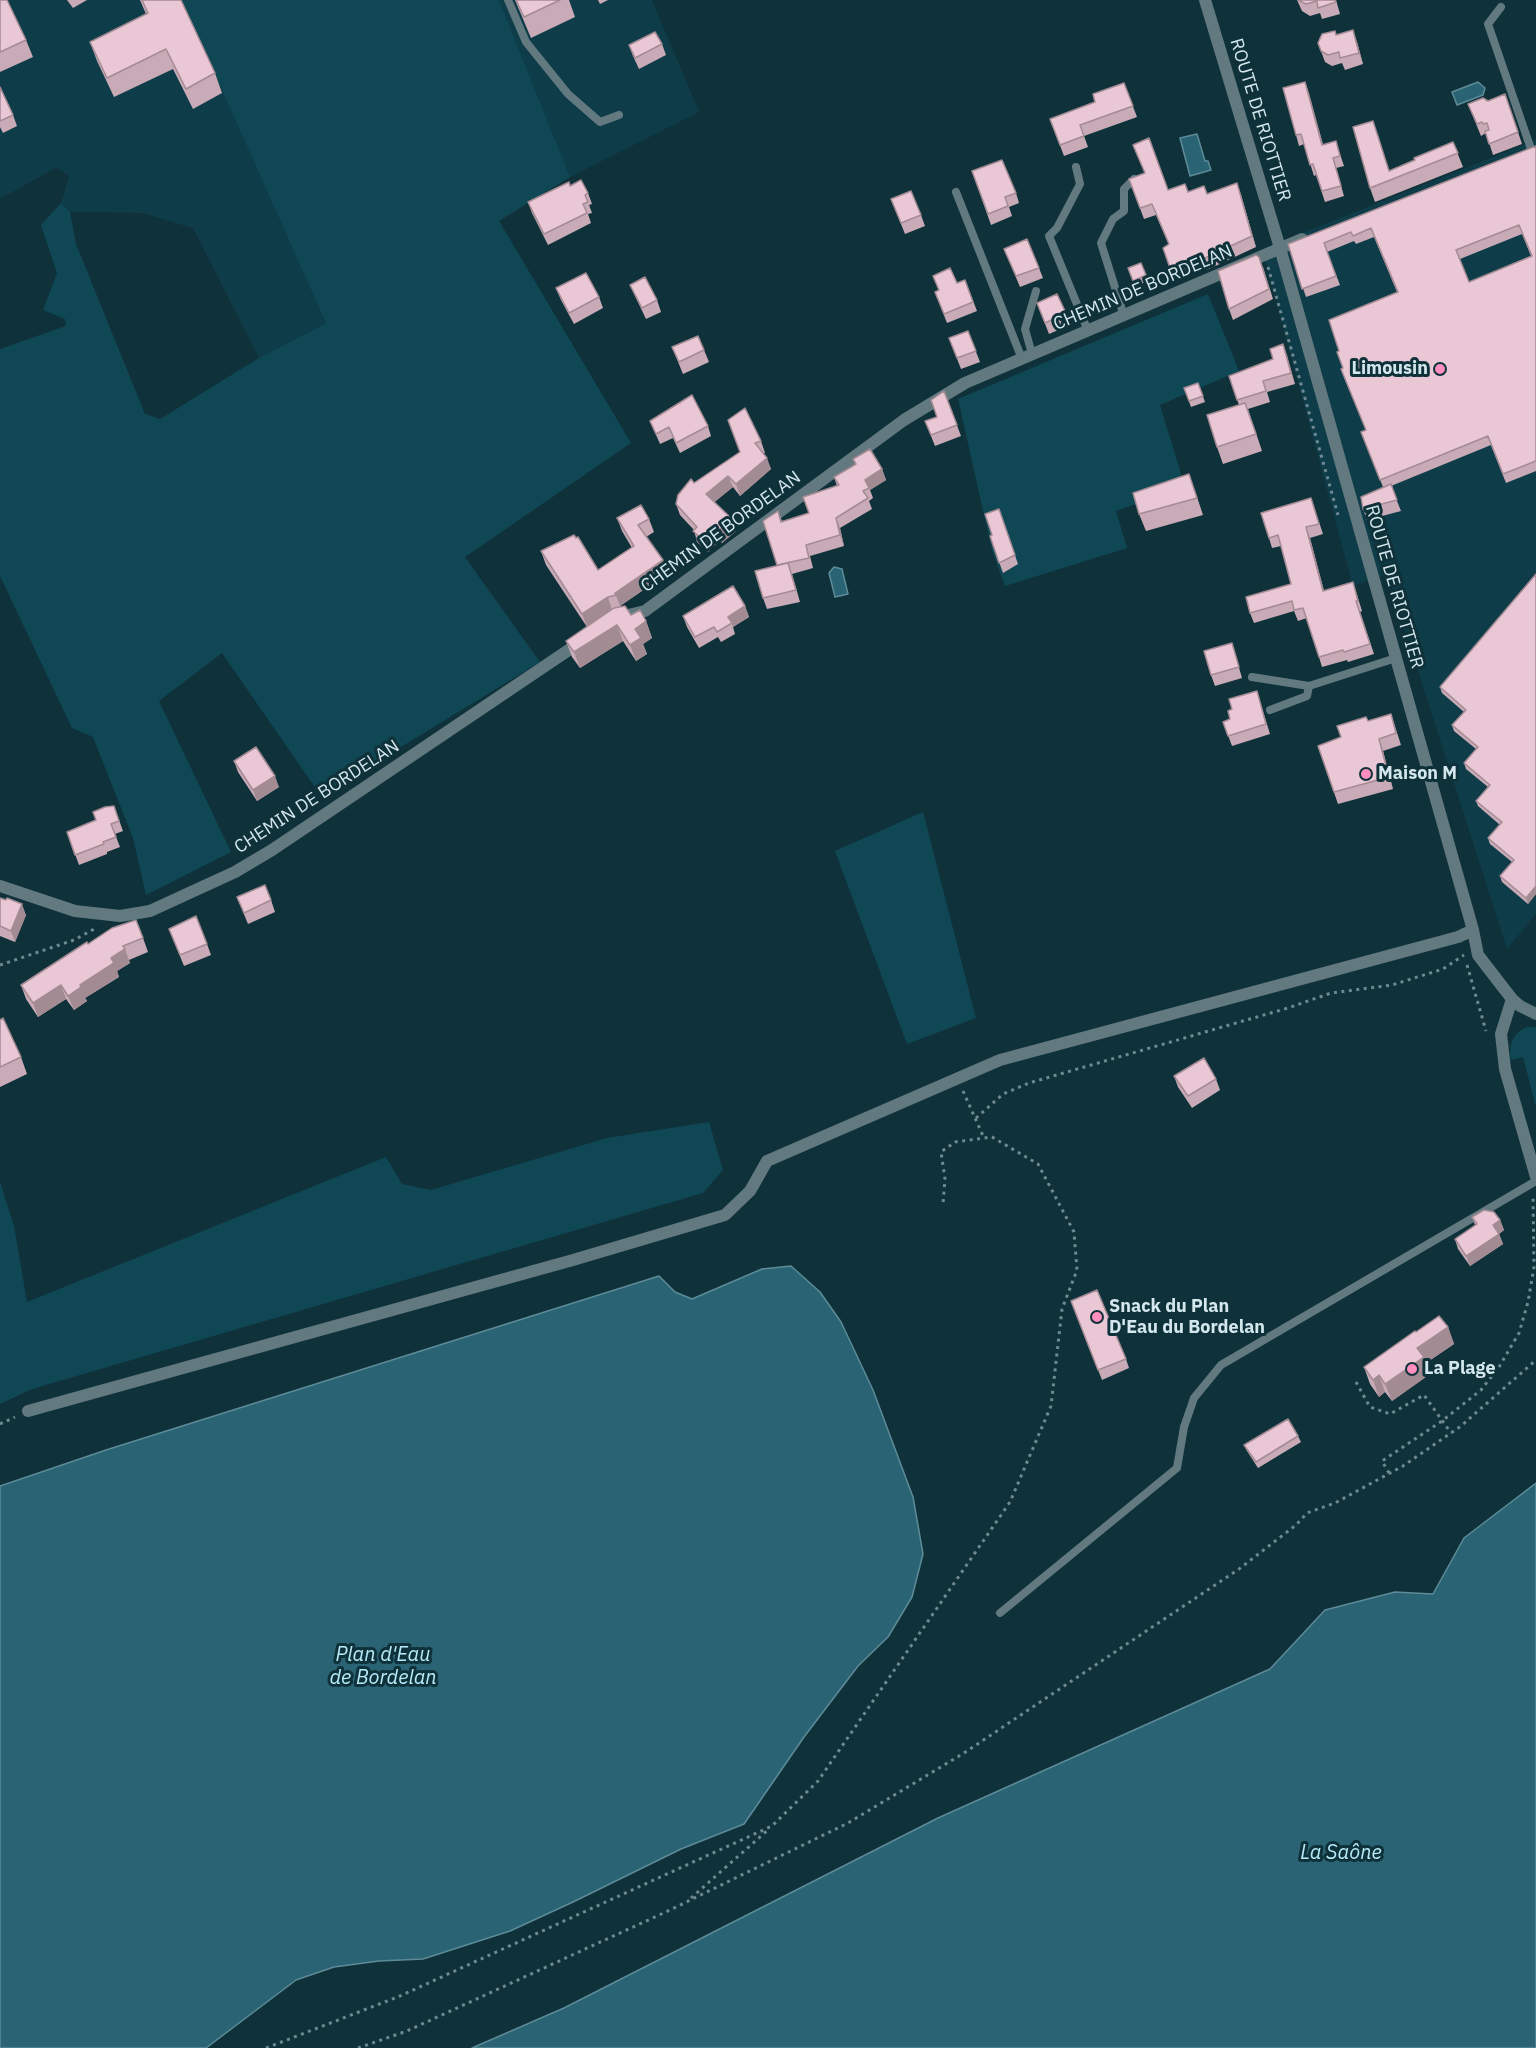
<!DOCTYPE html>
<meta charset="utf-8">
<style>
body{margin:0}
canvas{display:block;background:#0f313a}
</style>
<canvas width="1536" height="2048"></canvas>
<script>
const c = document.querySelector('canvas').getContext('2d');
c.lineJoin = 'round';
function fillPath(path, color) {
  c.fillStyle = color;
  c.fill(path, 'evenodd');
}
function strokePath(path, color, width, dash) {
  c.strokeStyle = color;
  c.lineWidth = width;
  c.lineCap = dash ? 'butt' : 'round';
  c.setLineDash(dash || []);
  c.stroke(path);
}
function write(font, color, halo, rows, align = 'center') {
  c.font = font + ' "IBM Plex Sans",sans-serif';
  c.lineWidth = 6;
  c.setLineDash([]);
  c.textBaseline = 'middle';
  c.strokeStyle = halo;
  c.fillStyle = color;
  for (const [text, x, y, turn = 0] of rows) {
    c.save();
    c.translate(x, y);
    c.rotate((+turn || 0) * Math.PI / 180);
    c.textAlign = isNaN(turn) ? turn : align;
    if (halo) c.strokeText(text, 0, 0);
    c.fillText(text, 0, 0);
    c.restore();
  }
}
fillPath(new Path2D(`
 M 0,0 L 183,0 L 331,320 L 259,358 L 193,228 L 142,213 L 70,212 L 61,203 L 69,176 L 57,167 L 0,199 Z
 M 499,0 L 652,0 L 699,112 L 570,177 Z
 M 1536,140 L 1536,914 L 1507,949 L 1387,574 L 1353,586 L 1262,249 Z`), '#0e3c48');
fillPath(new Path2D(`
 M 182,0 L 499,0 L 570,177 L 499,221 L 631,443 L 465,557 L 540,662 L 321,796 L 222,653 L 159,701 L 231,852 L 146,895 L 133,838 L 93,737 L 72,728 L 0,576 L 0,349 L 66,326 L 65,319 L 43,310 L 57,273 L 41,225 L 61,203 L 70,212 L 76,244 L 145,414 L 160,419 L 259,358 L 326,323 Z
 M 1208,294 L 1239,371 L 1160,405 L 1185,487 L 1116,511 L 1127,548 L 1005,586 L 992,550 L 958,399 Z
 M 923,812 L 976,1018 L 907,1044 L 835,851 Z
 M 1527,1027 L 1536,1027 L 1536,1107 L 1523,1057 L 1511,1060 C 1508,1046 1513,1033 1527,1027 Z
 M 709,1122 L 723,1170 L 703,1193 L 32,1389 L 0,1404 L 0,1182 L 14,1226 L 27,1302 L 386,1157 L 402,1184 L 431,1190 L 607,1138 Z`), '#0f4755');
const water = new Path2D(`
 M 1478,82 L 1485,88 L 1483,95 L 1457,105 L 1452,92 Z
 M 1197,134 L 1205,161 L 1208,161 L 1211,170 L 1190,176 L 1180,138 Z
 M 834,567 L 842,569 L 848,594 L 835,597 L 829,573 Z
 M 791,1266 L 820,1292 L 841,1322 L 873,1390 L 913,1497 L 923,1554 L 912,1597 L 888,1637 L 858,1666 L 804,1737 L 744,1824 L 681,1849 L 573,1902 L 510,1931 L 423,1959 L 379,1961 L 334,1967 L 296,1980 L 206,2048 L 0,2048 L 0,1486 L 106,1450 L 659,1276 L 675,1292 L 692,1299 L 762,1269 Z
 M 1536,1483 L 1536,2048 L 472,2048 L 564,2008 L 938,1818 L 1270,1669 L 1325,1610 L 1395,1592 L 1433,1594 L 1464,1538 Z`);
fillPath(water, '#2a6474');
strokePath(water, '#5d8b98', 1.5);
strokePath(new Path2D(`
 M 1268,267 L 1338,515
 M 0,965 L 74,940 L 96,928
 M 1467,965 L 1486,1031
 M 963,1091 L 984,1138
 M 976,1118 L 1003,1094 L 1029,1083 L 1288,1008 L 1331,993 L 1392,985 L 1443,969 L 1464,955
 M 1356,1382 L 1370,1407 L 1390,1414 L 1424,1395 L 1451,1433
 M 0,1424 L 15,1417
 M 1389,1473 L 1382,1461 L 1442,1421 L 1481,1390 L 1499,1367 L 1519,1333 L 1528,1302 L 1534,1267 L 1533,1196
 M 691,1898 L 769,1829
 M 266,2048 L 400,1996 L 772,1826 L 818,1781 L 1010,1502 L 1051,1406 L 1062,1309 L 1077,1270 L 1074,1232 L 1038,1164 L 992,1137 L 955,1142 L 941,1152 L 945,1179 L 943,1204
 M 358,2048 L 407,2031 L 670,1910 L 848,1823 L 964,1753 L 1239,1569 L 1296,1525 L 1307,1513 L 1335,1503 L 1403,1466 L 1461,1426 L 1536,1360`), '#6e8990', 3, [3, 4.5]);
strokePath(new Path2D(`
 M 508,0 L 526,42 L 568,94 L 600,122 L 619,115
 M 1501,7 L 1488,24 L 1531,149
 M 1076,167 L 1080,184 L 1057,228 L 1049,236 L 1088,331
 M 956,192 L 1022,359
 M 1124,316 L 1101,243 L 1113,219 L 1124,211 L 1124,189 L 1134,179
 M 1032,354 L 1025,329 L 1036,291
 M 1252,677 L 1309,686 L 1396,658
 M 1270,710 L 1307,696 L 1309,686
 M 1000,1613 L 1177,1468 L 1184,1427 L 1194,1398 L 1221,1365 L 1536,1181`), '#627980', 8);
strokePath(new Path2D(`
 M 1205,0 L 1280,248 L 1473,930 L 1478,955 L 1512,999 L 1520,1006 L 1536,1014
 M 616,618 L 645,611 L 904,420 L 965,383 L 1302,239
 M 0,886 L 75,911 L 120,916 L 150,911 L 235,872 L 272,850 L 582,641
 M 1512,999 L 1501,1034 L 1505,1069 L 1536,1177
 M 28,1411 L 573,1260 L 725,1215 L 750,1191 L 767,1161 L 1000,1060 L 1458,937 L 1473,930`), '#627980', 12);
fillPath(new Path2D(`
 M 0,0 L 26,40 L 33,57 L 0,72 Z
 M 67,0 L 87,0 L 73,8 Z
 M 140,0 L 181,0 L 215,73 L 222,93 L 193,109 L 173,69 L 114,97 L 97,61 L 90,42 L 146,14 Z
 M 515,0 L 569,0 L 575,17 L 531,38 Z
 M 598,0 L 608,0 L 600,4 Z
 M 1297,0 L 1336,0 L 1340,14 L 1322,19 L 1320,13 L 1310,16 L 1302,11 Z
 M 1336,35 L 1357,42 L 1363,64 L 1345,70 L 1342,63 L 1332,66 L 1325,62 L 1321,51 Z
 M 662,44 L 666,55 L 639,69 L 633,56 L 629,45 Z
 M 1305,82 L 1323,145 L 1339,151 L 1344,166 L 1336,168 L 1344,196 L 1325,202 L 1316,175 L 1314,176 L 1304,144 L 1299,146 L 1296,135 Z
 M 1124,83 L 1137,117 L 1084,136 L 1088,147 L 1064,156 L 1050,119 L 1095,102 Z
 M 0,87 L 13,115 L 17,126 L 3,133 L 0,127 Z
 M 1505,94 L 1522,144 L 1493,155 L 1486,133 L 1481,136 L 1468,104 L 1488,101 Z
 M 1378,135 L 1389,171 L 1453,142 L 1463,167 L 1375,202 L 1370,188 Z
 M 1536,146 L 1536,471 L 1506,483 L 1491,445 L 1391,486 L 1401,511 L 1367,520 L 1363,509 L 1383,487 L 1361,432 L 1366,430 L 1343,368 L 1339,351 L 1397,292 L 1374,237 L 1356,244 L 1354,241 L 1327,252 L 1340,285 L 1306,297 L 1288,244 ZM 1522,234 L 1531,256 L 1469,282 L 1460,259 Z
 M 972,171 L 1016,193 L 1019,203 L 1009,207 L 1012,216 L 991,225 Z
 M 1129,179 L 1168,190 L 1207,194 L 1241,195 L 1256,247 L 1209,269 L 1198,271 L 1174,280 L 1163,248 L 1169,245 L 1156,215 L 1144,219 Z
 M 570,186 L 588,193 L 592,204 L 589,205 L 592,213 L 588,214 L 591,223 L 548,245 L 532,213 L 528,202 Z
 M 891,199 L 921,215 L 925,226 L 905,234 Z
 M 1004,249 L 1039,268 L 1043,278 L 1020,287 Z
 M 1263,267 L 1273,299 L 1233,320 L 1229,309 Z
 M 1128,268 L 1146,275 L 1148,281 L 1136,286 Z
 M 933,276 L 957,283 L 965,280 L 977,311 L 947,323 L 935,292 L 939,291 Z
 M 630,285 L 657,300 L 661,312 L 646,319 L 635,296 Z
 M 556,288 L 599,297 L 603,308 L 574,324 L 561,300 Z
 M 1037,303 L 1066,313 L 1070,325 L 1049,334 Z
 M 968,331 L 980,362 L 961,369 L 949,338 Z
 M 1283,344 L 1295,384 L 1267,392 L 1270,402 L 1248,409 L 1262,451 L 1223,464 L 1217,447 L 1239,405 L 1229,376 L 1273,359 Z
 M 672,347 L 704,350 L 709,362 L 683,374 Z
 M 1198,383 L 1205,402 L 1191,407 L 1184,388 Z
 M 944,391 L 961,436 L 935,446 L 925,421 L 937,417 Z
 M 728,420 L 761,441 L 765,453 L 763,453 L 771,469 L 740,496 L 733,487 L 714,502 L 732,519 L 736,531 L 722,543 L 720,540 L 708,552 L 697,542 L 694,530 L 680,515 L 676,504 L 694,483 L 740,452 Z
 M 650,421 L 708,426 L 711,436 L 680,453 L 673,438 L 660,444 Z
 M 853,459 L 882,469 L 886,480 L 870,490 L 873,498 L 869,501 L 872,509 L 840,528 L 844,546 L 810,556 L 813,568 L 792,574 L 800,602 L 767,609 L 763,598 L 777,565 L 778,511 L 782,521 L 809,513 L 837,486 L 834,477 L 855,465 Z
 M 1195,491 L 1203,515 L 1146,531 L 1139,514 Z
 M 1311,498 L 1323,534 L 1310,538 L 1324,591 L 1353,582 L 1362,611 L 1360,612 L 1374,654 L 1348,662 L 1347,660 L 1322,667 L 1307,618 L 1298,621 L 1294,611 L 1254,623 L 1250,613 L 1291,584 L 1281,546 L 1272,548 L 1269,538 Z
 M 999,509 L 1018,564 L 1003,573 L 990,536 L 992,535 Z
 M 617,518 L 649,519 L 654,532 L 646,537 L 663,560 L 668,573 L 620,606 L 631,615 L 646,621 L 652,638 L 643,644 L 647,654 L 636,661 L 623,641 L 580,668 L 572,657 L 566,641 L 587,627 L 546,565 L 541,551 L 598,570 L 632,548 L 622,531 Z
 M 1536,574 L 1536,894 L 1528,904 L 1502,882 L 1500,876 L 1512,862 L 1490,844 L 1488,838 L 1500,825 L 1478,806 L 1476,801 L 1488,787 L 1466,769 L 1464,763 L 1476,749 L 1454,731 L 1452,725 L 1464,712 L 1442,693 L 1440,687 Z
 M 745,606 L 749,617 L 733,627 L 735,634 L 721,642 L 718,637 L 699,648 L 687,627 L 683,616 Z
 M 1235,654 L 1242,678 L 1215,686 L 1211,675 Z
 M 1260,702 L 1270,734 L 1232,746 L 1223,722 L 1230,719 Z
 M 1391,714 L 1401,745 L 1383,751 L 1393,789 L 1338,804 L 1318,746 L 1341,737 L 1368,721 Z
 M 234,761 L 279,787 L 257,801 L 238,772 Z
 M 114,806 L 123,831 L 115,834 L 120,847 L 107,852 L 107,854 L 79,865 L 67,832 L 95,820 Z
 M 237,897 L 271,900 L 275,912 L 248,924 Z
 M 0,898 L 26,915 L 15,942 L 0,936 Z
 M 169,929 L 207,944 L 211,955 L 184,966 Z
 M 143,938 L 148,952 L 129,960 L 130,963 L 117,971 L 119,977 L 85,998 L 87,1001 L 74,1010 L 66,999 L 38,1017 L 26,999 L 21,985 L 88,944 Z
 M 0,1020 L 21,1057 L 27,1074 L 0,1087 Z
 M 1174,1076 L 1216,1079 L 1220,1090 L 1192,1108 L 1178,1087 Z
 M 1472,1217 L 1500,1220 L 1504,1230 L 1499,1234 L 1503,1244 L 1470,1266 L 1458,1249 L 1455,1239 L 1475,1225 Z
 M 1071,1301 L 1126,1359 L 1129,1368 L 1102,1380 Z
 M 1448,1327 L 1454,1344 L 1426,1363 L 1430,1374 L 1392,1401 L 1385,1392 L 1379,1397 L 1370,1384 L 1364,1367 L 1416,1332 Z
 M 1298,1436 L 1301,1442 L 1258,1468 L 1247,1451 L 1244,1445 Z`), '#c8abb6');
fillPath(new Path2D(`
 M 1353,30 L 1357,42 L 1363,64 L 1359,53 Z
 M 1305,82 L 1309,93 L 1326,155 L 1322,145 Z
 M 1237,183 L 1241,195 L 1256,247 L 1252,236 Z
 M 1283,344 L 1287,355 L 1295,384 L 1291,373 Z
 M 767,458 L 771,469 L 740,496 L 736,484 Z
 M 882,469 L 886,480 L 870,490 L 865,480 Z
 M 728,476 L 733,487 L 710,506 L 706,494 Z
 M 836,518 L 840,528 L 844,546 L 840,535 Z
 M 732,519 L 736,531 L 722,543 L 718,531 Z
 M 1306,527 L 1310,538 L 1327,602 L 1323,591 Z
 M 716,529 L 720,540 L 708,552 L 704,541 Z
 M 663,560 L 668,573 L 620,606 L 615,593 Z
 M 608,597 L 612,610 L 587,627 L 582,614 Z
 M 745,606 L 749,617 L 733,627 L 728,617 Z
 M 646,621 L 652,638 L 643,644 L 647,654 L 636,661 L 630,645 L 635,629 Z
 M 617,625 L 623,641 L 580,668 L 574,652 Z
 M 1379,739 L 1383,751 L 1393,789 L 1389,777 Z
 M 275,776 L 279,787 L 257,801 L 253,790 Z
 M 1536,886 L 1536,894 L 1528,904 L 1526,898 Z
 M 22,904 L 26,915 L 15,942 L 11,931 Z
 M 125,949 L 130,963 L 117,971 L 119,977 L 85,998 L 87,1001 L 74,1010 L 68,996 L 80,985 L 111,958 Z
 M 61,985 L 66,999 L 38,1017 L 33,1003 Z
 M 1500,1220 L 1504,1230 L 1497,1235 L 1493,1225 Z
 M 1499,1234 L 1503,1244 L 1470,1266 L 1466,1256 Z
 M 1448,1327 L 1454,1344 L 1426,1363 L 1430,1374 L 1392,1401 L 1385,1384 L 1417,1348 Z
 M 1379,1375 L 1385,1392 L 1379,1397 L 1373,1380 Z`), '#a38b94');
const building = new Path2D(`
 M 0,0 L 7,0 L 26,40 L 0,52 Z
 M 142,0 L 181,0 L 215,73 L 186,89 L 166,49 L 107,78 L 90,42 L 148,13 Z
 M 516,0 L 560,0 L 524,17 Z
 M 1298,0 L 1335,0 L 1336,2 L 1318,8 L 1317,1 L 1306,4 Z
 M 1353,30 L 1359,53 L 1340,58 L 1339,52 L 1328,55 L 1321,51 L 1318,43 L 1322,34 L 1335,31 L 1336,35 Z
 M 655,32 L 662,44 L 635,58 L 629,45 Z
 M 1305,82 L 1322,145 L 1336,141 L 1340,156 L 1333,158 L 1341,186 L 1322,191 L 1313,164 L 1310,165 L 1301,134 L 1296,135 L 1283,88 Z
 M 1124,83 L 1133,106 L 1080,125 L 1084,136 L 1060,145 L 1050,119 L 1095,102 L 1093,94 Z
 M 0,87 L 13,115 L 0,121 Z
 M 1505,94 L 1518,132 L 1489,144 L 1485,131 L 1489,130 L 1487,123 L 1483,124 L 1482,122 L 1477,124 L 1468,104 L 1483,98 L 1488,101 Z
 M 1373,121 L 1389,171 L 1415,160 L 1414,158 L 1453,142 L 1458,153 L 1370,188 L 1353,127 Z
 M 1149,138 L 1168,190 L 1185,184 L 1188,192 L 1204,186 L 1207,194 L 1237,183 L 1252,236 L 1205,258 L 1194,260 L 1170,268 L 1163,248 L 1169,244 L 1152,204 L 1140,208 L 1129,179 L 1145,173 L 1133,145 Z
 M 1536,146 L 1536,461 L 1503,474 L 1488,436 L 1380,480 L 1361,432 L 1366,430 L 1341,369 L 1343,368 L 1337,352 L 1339,351 L 1329,320 L 1398,292 L 1371,228 L 1353,236 L 1351,232 L 1324,243 L 1336,276 L 1302,289 L 1288,244 ZM 1519,225 L 1532,256 L 1469,282 L 1456,250 Z
 M 1002,160 L 1016,193 L 1005,197 L 1008,206 L 988,214 L 972,171 Z
 M 581,180 L 588,193 L 585,195 L 588,202 L 583,204 L 587,213 L 544,234 L 528,202 L 569,182 L 570,186 Z
 M 911,191 L 921,215 L 901,223 L 891,199 Z
 M 1027,239 L 1039,268 L 1016,276 L 1004,249 Z
 M 1256,255 L 1259,257 L 1269,289 L 1229,309 L 1218,271 Z
 M 1141,263 L 1146,275 L 1133,281 L 1128,268 Z
 M 950,268 L 957,283 L 965,280 L 973,302 L 944,314 L 935,292 L 939,290 L 933,276 Z
 M 586,273 L 599,297 L 569,313 L 556,288 Z
 M 645,277 L 657,300 L 642,308 L 630,285 Z
 M 1057,294 L 1066,313 L 1045,323 L 1037,303 Z
 M 968,331 L 976,351 L 957,358 L 949,338 Z
 M 698,336 L 704,350 L 679,362 L 672,347 Z
 M 1283,344 L 1291,373 L 1263,381 L 1266,391 L 1237,400 L 1229,376 L 1273,359 L 1270,349 Z
 M 1198,383 L 1203,396 L 1189,401 L 1184,388 Z
 M 944,391 L 957,425 L 931,435 L 925,421 L 937,417 L 931,400 Z
 M 692,395 L 708,426 L 676,443 L 669,427 L 656,434 L 650,421 Z
 M 1245,403 L 1256,434 L 1217,447 L 1207,415 Z
 M 745,408 L 761,441 L 755,443 L 767,458 L 736,484 L 728,476 L 706,494 L 732,519 L 718,531 L 716,529 L 704,541 L 693,531 L 697,527 L 676,504 L 678,495 L 691,479 L 694,483 L 740,452 L 728,420 Z
 M 870,449 L 882,469 L 865,480 L 869,488 L 863,491 L 868,498 L 836,518 L 840,535 L 806,545 L 809,558 L 777,565 L 763,521 L 778,511 L 781,522 L 809,513 L 803,497 L 839,485 L 834,477 L 856,464 L 853,459 Z
 M 1189,474 L 1197,498 L 1139,514 L 1133,493 Z
 M 1391,484 L 1397,500 L 1363,509 L 1361,497 Z
 M 1311,498 L 1319,524 L 1306,527 L 1323,591 L 1353,582 L 1358,601 L 1356,601 L 1370,644 L 1344,652 L 1343,650 L 1319,657 L 1303,608 L 1294,610 L 1292,601 L 1250,613 L 1246,597 L 1291,584 L 1278,535 L 1269,538 L 1261,513 Z
 M 641,505 L 649,519 L 638,525 L 663,560 L 615,593 L 616,595 L 608,597 L 582,614 L 541,551 L 574,535 L 576,538 L 578,537 L 598,570 L 634,546 L 617,518 Z
 M 999,509 L 1015,555 L 999,563 L 990,536 L 992,535 L 985,514 Z
 M 788,563 L 796,590 L 763,598 L 755,571 Z
 M 1536,574 L 1536,886 L 1526,898 L 1500,876 L 1514,860 L 1488,838 L 1502,822 L 1476,801 L 1490,785 L 1464,763 L 1478,747 L 1452,725 L 1466,710 L 1440,687 Z
 M 733,586 L 745,606 L 728,617 L 732,623 L 717,632 L 714,627 L 695,637 L 683,616 Z
 M 625,606 L 631,615 L 640,610 L 646,621 L 635,629 L 641,638 L 630,645 L 617,625 L 574,652 L 566,641 L 614,608 Z
 M 1232,643 L 1239,667 L 1211,675 L 1204,651 Z
 M 1257,691 L 1266,724 L 1228,736 L 1223,722 L 1230,719 L 1228,711 L 1232,709 L 1229,699 Z
 M 1391,714 L 1396,733 L 1379,739 L 1389,777 L 1334,792 L 1318,746 L 1341,737 L 1337,726 L 1366,717 L 1368,721 Z
 M 256,747 L 275,776 L 253,790 L 234,761 Z
 M 114,806 L 119,821 L 111,824 L 116,837 L 103,842 L 104,844 L 75,855 L 67,832 L 96,820 L 93,812 L 105,807 Z
 M 265,885 L 271,900 L 244,913 L 237,897 Z
 M 0,898 L 6,900 L 7,898 L 22,904 L 11,931 L 0,926 Z
 M 196,916 L 207,944 L 180,955 L 169,929 Z
 M 136,920 L 143,938 L 123,946 L 125,949 L 111,958 L 114,963 L 80,985 L 81,987 L 68,996 L 61,985 L 33,1003 L 21,985 L 87,942 L 88,944 L 112,928 Z
 M 3,1018 L 21,1057 L 0,1067 L 0,1020 Z
 M 1204,1058 L 1216,1079 L 1188,1096 L 1174,1076 Z
 M 1484,1210 L 1494,1212 L 1500,1220 L 1493,1225 L 1499,1234 L 1466,1256 L 1455,1239 L 1477,1224 L 1472,1217 Z
 M 1097,1290 L 1126,1359 L 1098,1370 L 1071,1301 Z
 M 1439,1316 L 1448,1327 L 1417,1348 L 1424,1357 L 1385,1384 L 1379,1375 L 1373,1380 L 1364,1367 L 1415,1331 L 1416,1332 Z
 M 1288,1419 L 1298,1436 L 1256,1462 L 1244,1445 Z`);
fillPath(building, '#e9c7d4');
strokePath(building, '#a38b94', 1.5);
for (const [x, y, r, color] of [
 [1440,369,6,"#fd8ebe"],
 [1366,774,6,"#fd8ebe"],
 [1097,1317,6,"#fd8ebe"],
 [1412,1369,6,"#fd8ebe"]
]) {
  const dot = new Path2D();
  dot.arc(x, y, r, 0, 2 * Math.PI);
  c.fillStyle = color;
  c.fill(dot);
  strokePath(dot, '#0f313a', 2);
}
write('18px', '#d4e7ec', '#0f313a', [
 ["ROUTE DE RIOTTIER",1260,120,73],
 ["CHEMIN DE BORDELAN",1143,288,-23],
 ["CHEMIN DE BORDELAN",721,532,-36],
 ["ROUTE DE RIOTTIER",1394,587,74],
 ["CHEMIN DE BORDELAN",317,797,-33]
]);
write('bold 18px', '#d4e7ec', '#0f313a', [
 ["Limousin",1428,369,"right"],
 ["Maison M",1378,774],
 ["Snack du Plan",1109,1307],
 ["D'Eau du Bordelan",1109,1328],
 ["La Plage",1424,1369]
], 'left');
write('italic 20px', '#b6eaf9', '#0f313a', [
 ["Plan d'Eau",383,1655],
 ["de Bordelan",383,1678],
 ["La Saône",1341,1853]
]);
</script>
